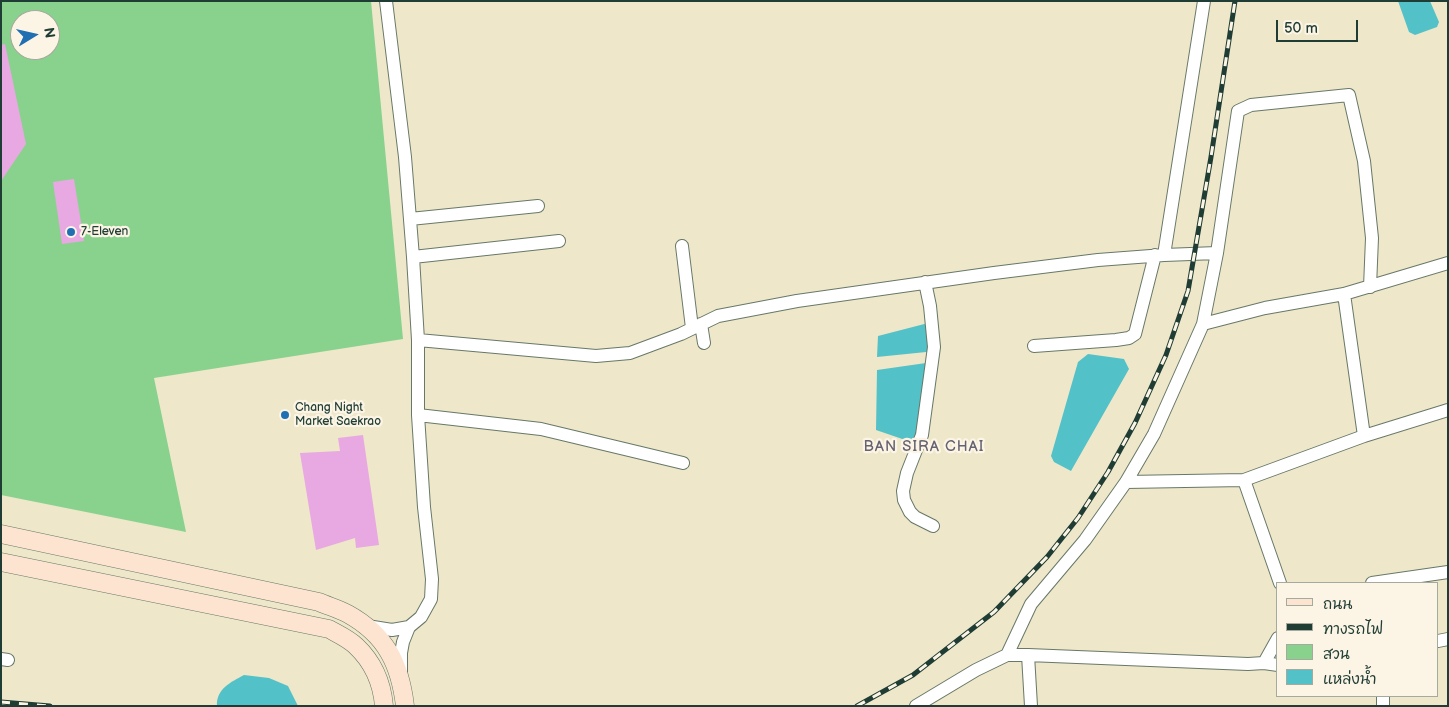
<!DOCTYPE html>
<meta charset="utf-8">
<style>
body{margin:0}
#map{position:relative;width:1449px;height:707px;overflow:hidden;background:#eee7c9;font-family:"Balsamiq Sans","Playpen Sans Thai",sans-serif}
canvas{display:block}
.frame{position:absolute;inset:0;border:2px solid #1f3d34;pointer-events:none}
.legend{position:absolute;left:1276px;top:582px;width:162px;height:115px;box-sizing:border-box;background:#fcf5e5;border:1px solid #a4ab9e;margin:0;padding:6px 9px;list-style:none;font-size:15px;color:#1f3d34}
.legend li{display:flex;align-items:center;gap:10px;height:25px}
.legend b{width:25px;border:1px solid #a4ab9e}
.north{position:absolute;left:10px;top:10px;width:50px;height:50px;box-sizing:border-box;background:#fcf5e5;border:1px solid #a4ab9e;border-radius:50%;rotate:81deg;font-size:14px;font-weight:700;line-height:20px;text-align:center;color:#1f3d34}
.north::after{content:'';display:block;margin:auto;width:18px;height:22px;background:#1f6fb2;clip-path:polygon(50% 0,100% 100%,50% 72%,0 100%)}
.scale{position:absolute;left:1276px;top:20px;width:82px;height:22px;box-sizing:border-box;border:2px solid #1f3d34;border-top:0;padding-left:6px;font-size:15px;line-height:18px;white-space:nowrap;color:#1f3d34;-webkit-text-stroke:4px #fcf5e5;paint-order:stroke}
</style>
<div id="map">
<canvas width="1449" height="707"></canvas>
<div class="frame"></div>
<ul class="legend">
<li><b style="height:6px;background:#fde4d1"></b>ถนน</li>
<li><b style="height:6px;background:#1f3d34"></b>ทางรถไฟ</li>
<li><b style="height:14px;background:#89d28d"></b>สวน</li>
<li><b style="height:14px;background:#53c1c8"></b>แหล่งน้ำ</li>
</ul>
<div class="north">N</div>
<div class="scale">50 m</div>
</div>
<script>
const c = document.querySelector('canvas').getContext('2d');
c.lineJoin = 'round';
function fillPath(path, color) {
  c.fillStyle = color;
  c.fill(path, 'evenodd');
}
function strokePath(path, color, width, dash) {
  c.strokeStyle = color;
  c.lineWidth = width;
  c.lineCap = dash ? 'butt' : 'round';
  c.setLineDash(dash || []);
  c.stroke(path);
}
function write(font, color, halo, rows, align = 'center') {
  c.font = font + ' "Balsamiq Sans",sans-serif';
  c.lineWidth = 4.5;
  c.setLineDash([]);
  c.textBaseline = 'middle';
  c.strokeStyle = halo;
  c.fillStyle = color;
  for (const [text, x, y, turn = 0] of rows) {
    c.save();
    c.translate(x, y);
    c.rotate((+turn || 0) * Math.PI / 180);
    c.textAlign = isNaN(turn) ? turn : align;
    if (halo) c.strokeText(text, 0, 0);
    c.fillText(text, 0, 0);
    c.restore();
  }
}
fillPath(new Path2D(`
 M 1,1 L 371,1 L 403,339 L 154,378 L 186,532 L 1,495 ZM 20,20 L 50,20 L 50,50 L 20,50 Z`), '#89d28d');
fillPath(new Path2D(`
 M 1398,1 L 1430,1 L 1439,22 L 1437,27 L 1415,35 L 1409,32 Z
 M 936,321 L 936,351 L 877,357 L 878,336 Z
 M 1088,354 L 1124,359 L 1129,369 L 1071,471 L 1054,462 L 1051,456 L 1078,362 Z
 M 926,363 L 923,431 L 914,443 L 876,430 L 877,370 Z
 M 244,675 L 269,678 L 288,686 L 298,706 L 217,706 C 216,689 231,682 244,675 Z`), '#53c1c8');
fillPath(new Path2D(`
 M 5,44 L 26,144 L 1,181 L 1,45 Z
 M 74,179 L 84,241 L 62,244 L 53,182 Z
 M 363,435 L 379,545 L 356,548 L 355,538 L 316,550 L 300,453 L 340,451 L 338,438 Z`), '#e8a8e2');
const street = new Path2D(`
 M 386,1 L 405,157 L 413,257 L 418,340 L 418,415 L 424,507 L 432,579 L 431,599 L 421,617 L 409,627 L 403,642 L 401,653 L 401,672
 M 410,219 L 538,206
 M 682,246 L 692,328
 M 1164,255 L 1204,1
 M 413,257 L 559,241
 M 925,282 L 930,306 L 934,347 L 922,435 L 907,473 L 903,491 L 904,500 L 910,512 L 915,517 L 933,526
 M 1344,294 L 1448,263
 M 701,324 L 704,343
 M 1203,324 L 1217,253 L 1238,111 L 1251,105 L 1349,95 L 1364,161 L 1372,238 L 1370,287
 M 418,340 L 596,356 L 630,353 L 681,334 L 718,316 L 797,301 L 994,273 L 1098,260 L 1164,255 L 1217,253
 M 1034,346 L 1116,340 L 1129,338 L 1135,334 L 1155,255
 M 418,415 L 541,429 L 683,463
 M 1364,436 L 1448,410
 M 1126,482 L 1244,480
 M 1372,583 L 1448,572
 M 367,626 L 392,630 L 409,627
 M 1438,641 L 1448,639
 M 1007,655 L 1031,604 L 1085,540 L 1126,482 L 1154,434 L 1203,324 L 1265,308 L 1344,294 L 1364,436 L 1244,480 L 1280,583
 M 1028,655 L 1031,706
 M 1,659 L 8,660
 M 1264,663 L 1278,665
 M 916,706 L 976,670 L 1007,655 L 1028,655 L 1248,664 L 1264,663 L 1278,638
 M 1383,706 L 1383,696`);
const secondary = new Path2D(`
 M 1,534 L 319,602 C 328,606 339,609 348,614 C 386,635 400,664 405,706
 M 1,562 L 329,629 C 338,634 349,639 356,646 C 373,662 382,683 384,706`);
strokePath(street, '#677868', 14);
strokePath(secondary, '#677868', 19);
strokePath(street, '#fff', 12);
strokePath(secondary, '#fde4d1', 18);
const rail = new Path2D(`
 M 1,702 L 50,706
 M 857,706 L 913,675 L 994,612 L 1047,557 L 1078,518 L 1108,472 L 1135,423 L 1166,355 L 1188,291 L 1211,157 L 1235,1`);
strokePath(rail, '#1f3d34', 5);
strokePath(rail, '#fcf5e5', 3, [9]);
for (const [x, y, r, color] of [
 [71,232,5,"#1f6fb2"],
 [285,415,5,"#1f6fb2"]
]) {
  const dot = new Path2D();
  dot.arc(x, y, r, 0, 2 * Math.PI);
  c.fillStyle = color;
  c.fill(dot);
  strokePath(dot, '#fcf5e5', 2);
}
write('12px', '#1f3d34', '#fcf5e5', [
 ["7-Eleven",81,232],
 ["Chang Night",295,408],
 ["Market Saekrao",295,422]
], 'left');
c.letterSpacing = '1px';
write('15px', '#656271', '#fcf5e5', [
 ["BAN SIRA CHAI",924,447]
]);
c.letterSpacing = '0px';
</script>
